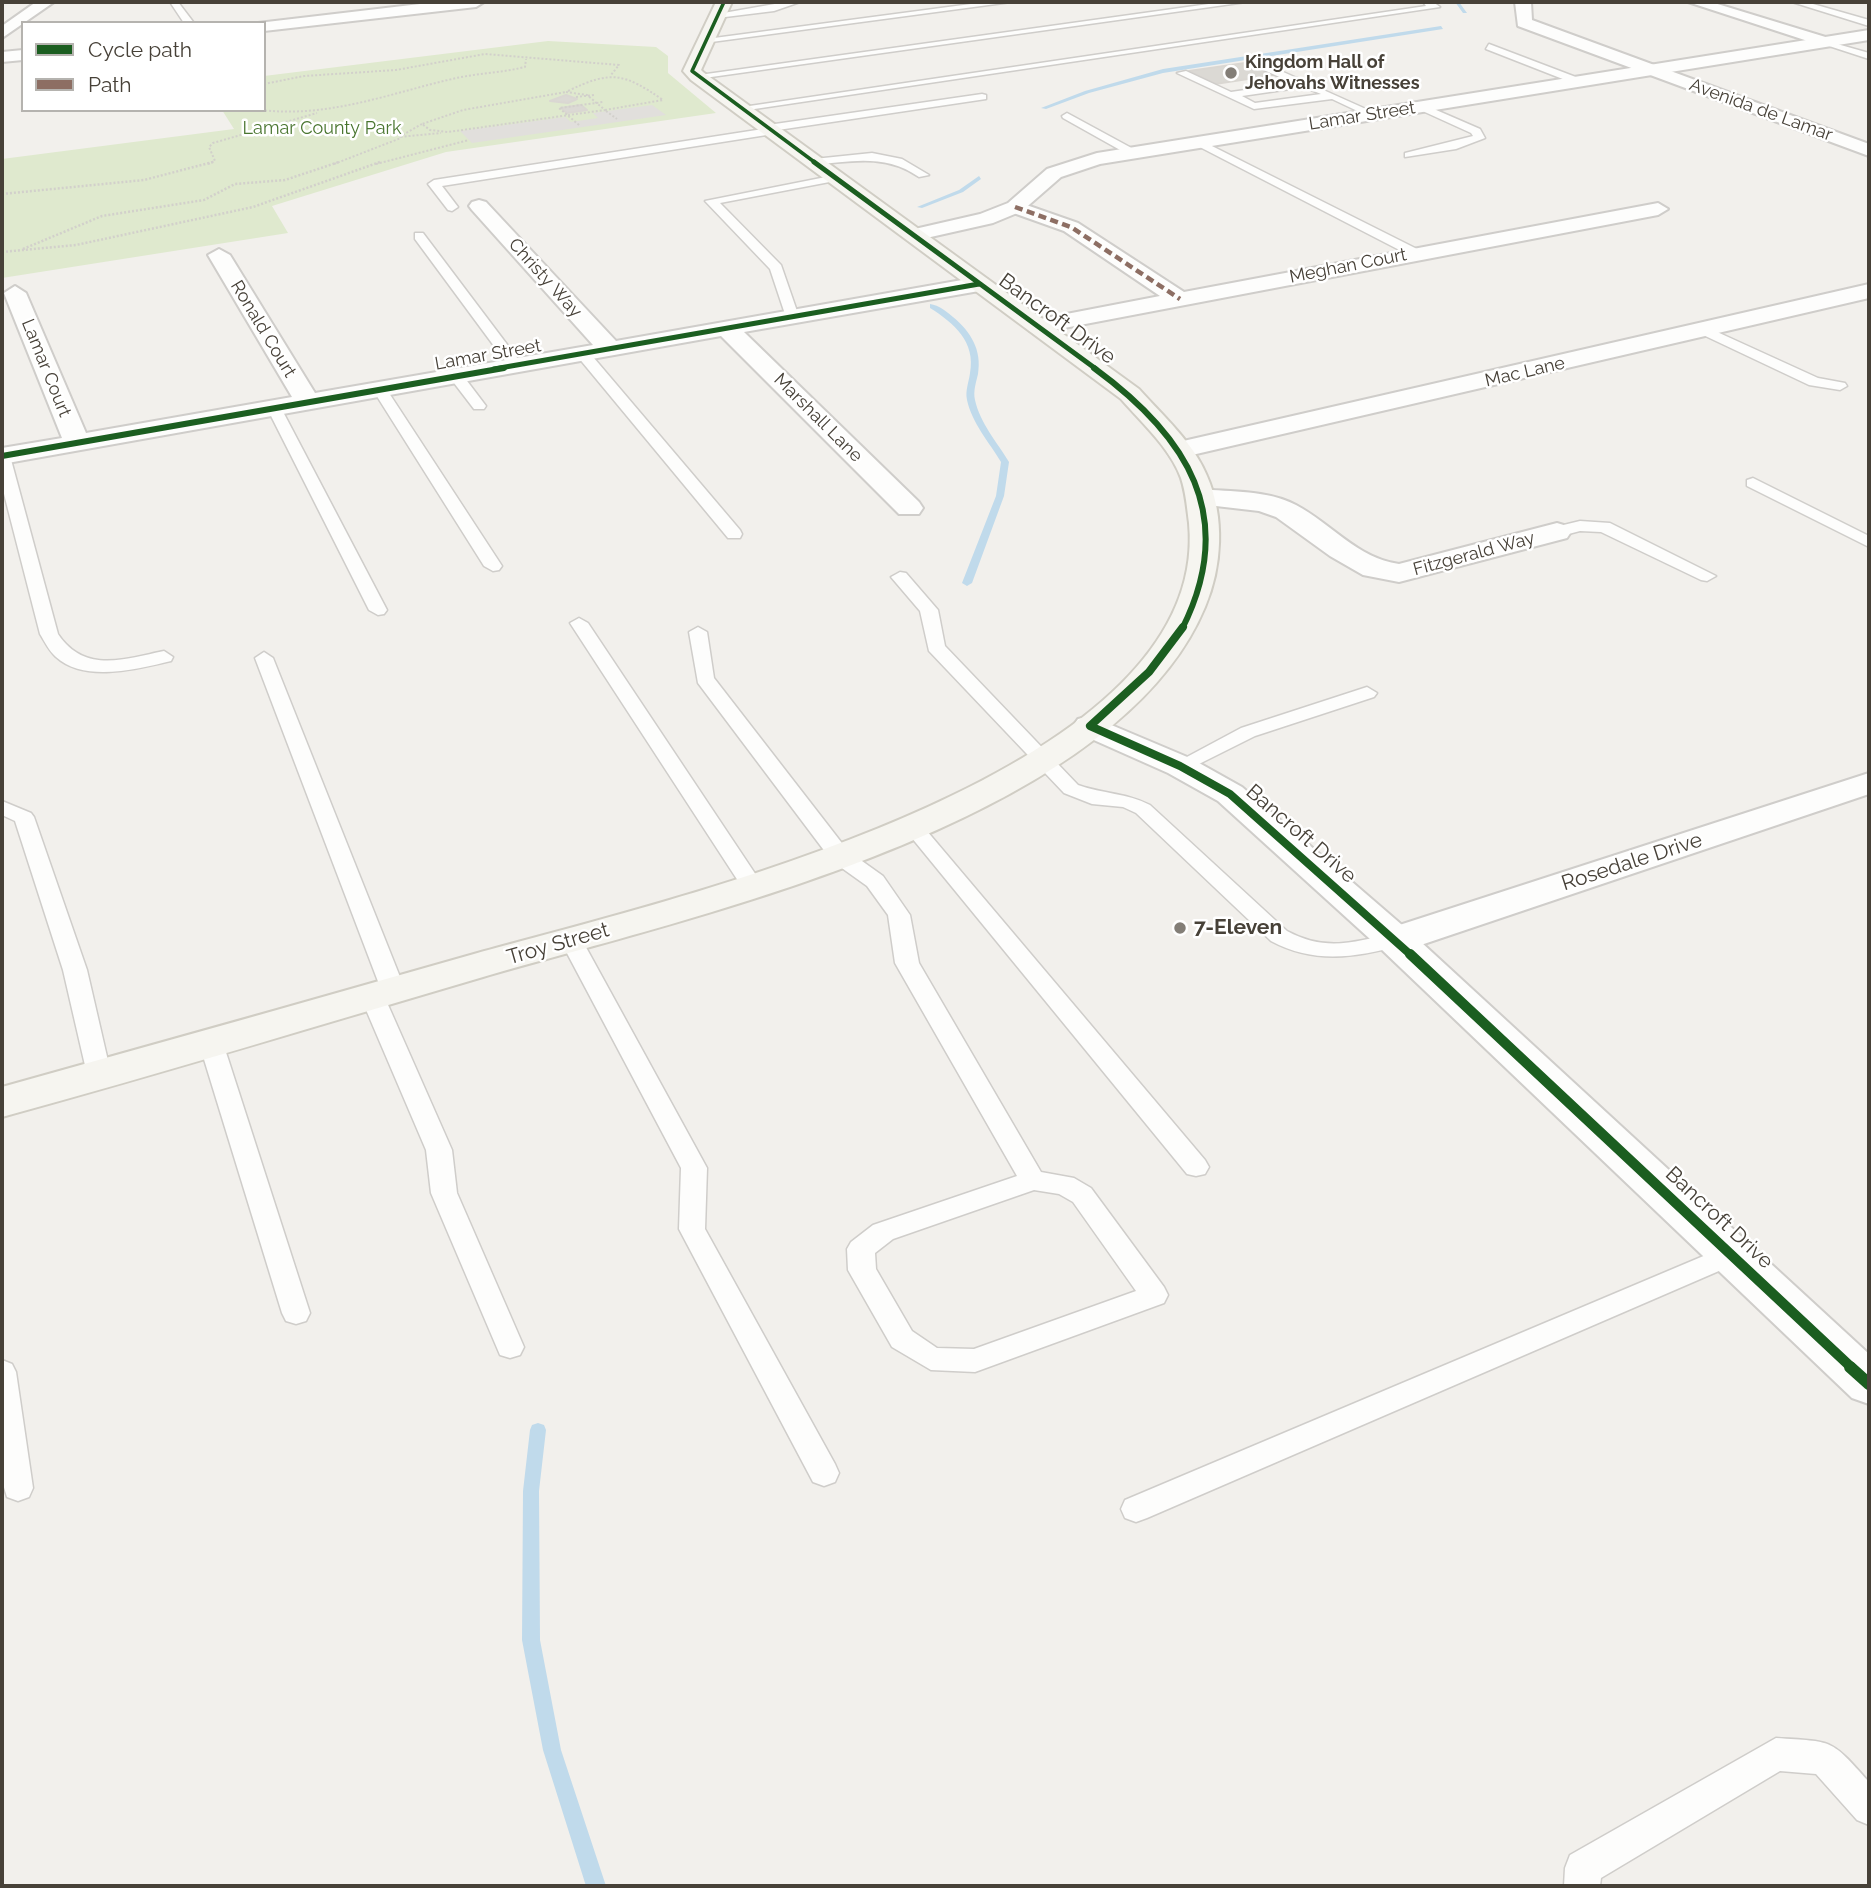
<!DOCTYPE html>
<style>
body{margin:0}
#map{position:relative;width:1871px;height:1888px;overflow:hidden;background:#f2f0ec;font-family:Raleway,sans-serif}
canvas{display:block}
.frame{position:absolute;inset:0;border:4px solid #474138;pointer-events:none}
.legend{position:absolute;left:21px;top:21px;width:245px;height:91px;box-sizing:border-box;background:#fff;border:2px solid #b5b3af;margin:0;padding:9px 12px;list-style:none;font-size:21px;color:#474138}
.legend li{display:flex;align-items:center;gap:14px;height:35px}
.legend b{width:35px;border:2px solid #b5b3af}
</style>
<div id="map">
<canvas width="1871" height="1888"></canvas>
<div class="frame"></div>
<ul class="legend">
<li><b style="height:9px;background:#1b5e20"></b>Cycle path</li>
<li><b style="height:9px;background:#8d6e63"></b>Path</li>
</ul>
</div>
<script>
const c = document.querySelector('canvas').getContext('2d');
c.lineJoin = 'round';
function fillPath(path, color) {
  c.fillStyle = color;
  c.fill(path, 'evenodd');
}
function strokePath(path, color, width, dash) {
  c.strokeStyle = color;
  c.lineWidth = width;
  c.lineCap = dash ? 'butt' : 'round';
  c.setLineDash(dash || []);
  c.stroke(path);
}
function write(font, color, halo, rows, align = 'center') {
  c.font = font + ' Raleway,sans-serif';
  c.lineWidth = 5;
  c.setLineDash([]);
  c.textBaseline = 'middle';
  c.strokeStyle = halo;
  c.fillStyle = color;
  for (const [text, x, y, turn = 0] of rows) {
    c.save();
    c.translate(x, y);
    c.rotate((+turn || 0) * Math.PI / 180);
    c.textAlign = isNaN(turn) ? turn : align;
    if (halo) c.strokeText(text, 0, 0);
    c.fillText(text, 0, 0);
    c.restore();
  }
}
fillPath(new Path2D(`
 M 548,41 L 656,47 L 668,56 L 668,73 L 716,113 L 446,152 L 272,206 L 288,233 L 2,278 L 2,159 L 234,129 L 222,110 L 264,110 L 264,76 Z`), '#dfe9ce');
fillPath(new Path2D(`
 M 652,105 L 666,115 L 472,143 L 460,131 L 565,117 L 571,122 L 598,118 L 593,113 Z`), '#e1dfdc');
fillPath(new Path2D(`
 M 1455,2 L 1459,2 L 1467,13 L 1463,13 Z
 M 1441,26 L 1443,29 L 1163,73 L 1089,93 L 1046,109 L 1041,108 L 1085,91 L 1163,69 Z
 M 979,176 L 981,179 L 963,192 L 922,208 L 917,207 L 959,190 Z
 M 930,304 C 939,305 947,312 953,317 C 971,332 982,350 978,374 C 976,383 973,391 975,400 C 980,423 997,442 1009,462 L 1004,496 L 972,583 L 967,586 L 962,583 L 996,496 L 1001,462 C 989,442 972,423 967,400 C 965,390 969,382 970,373 C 976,342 954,323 930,308 Z
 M 538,1423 L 544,1425 L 546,1430 L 539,1491 L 540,1640 L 561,1750 L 606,1886 L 586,1886 L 543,1750 L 522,1640 L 523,1491 L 530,1430 L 532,1425 Z`), '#c0daeb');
const building = new Path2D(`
 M 1245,63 L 1274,75 L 1215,84 L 1189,71 Z
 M 566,95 L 577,99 L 568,103 L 550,101 Z
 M 581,105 L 587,110 L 567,113 L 561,108 Z`);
fillPath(building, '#dbd9d4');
strokePath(building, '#dad7d2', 2);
const service = new Path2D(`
 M 170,2 L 178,2 L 194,23 L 184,23 Z
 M 786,2 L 800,2 L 774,11 L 717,18 L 712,15 Z
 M 986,2 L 1011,2 L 704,43 L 699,40 Z
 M 1223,2 L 1246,2 L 697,79 L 692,76 Z
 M 1423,2 L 1433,2 L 1440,7 L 741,111 L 736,108 L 1426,6 Z
 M 1792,2 L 1806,2 L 1869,20 L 1869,26 Z
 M 1823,40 L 1869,53 L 1869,59 L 1823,44 Z
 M 1489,44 L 1581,79 L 1582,81 L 1573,83 L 1486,49 Z
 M 1252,58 L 1377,114 L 1368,116 L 1332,99 L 1254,109 L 1177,73 L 1186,71 L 1231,92 L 1293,83 L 1248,63 ZM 1304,87 L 1321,94 L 1255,103 L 1242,96 Z
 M 982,94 L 986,95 L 986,99 L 778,130 L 773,134 L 442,186 L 458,207 L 452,211 L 448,210 L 428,184 L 434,180 L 763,129 L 768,125 Z
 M 1420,103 L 1480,129 L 1485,138 L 1456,149 L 1405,157 L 1405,153 L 1473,136 L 1471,133 L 1416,108 L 1415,106 Z
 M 1067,113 L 1137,151 L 1139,153 L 1129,155 L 1063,118 L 1062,116 Z
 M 1198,139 L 1419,250 L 1421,253 L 1411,256 L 1194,144 L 1192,142 Z
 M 872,153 L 902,159 L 929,175 L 919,177 C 886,154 852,161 814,165 L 808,162 L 814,159 Z
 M 836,175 L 840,176 L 840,180 L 720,203 L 781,265 L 799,317 L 787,320 L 770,269 L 705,201 Z
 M 415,233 L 423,233 L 521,363 L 521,369 L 511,369 L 415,239 Z
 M 1704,326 L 1818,378 L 1845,383 L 1847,386 L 1840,390 L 1809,385 L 1699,333 L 1697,330 Z
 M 583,350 L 588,351 L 740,530 L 742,534 L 740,538 L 728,538 L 578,357 L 578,351 Z
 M 456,372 L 461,373 L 486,406 L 484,409 L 474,409 L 451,379 L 451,373 Z
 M 380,386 L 387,390 L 502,566 L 499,570 L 493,571 L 484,566 L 373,390 Z
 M 274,404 L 281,408 L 387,610 L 384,614 L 378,615 L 369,610 L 267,408 Z
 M 2,451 L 10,456 L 58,634 C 85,674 124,659 164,651 L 173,657 L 171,661 C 138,669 84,683 56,657 C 49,651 45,642 40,634 L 2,486 Z
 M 1753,478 L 1869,536 L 1869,547 L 1747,486 L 1747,480 Z
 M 1580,521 L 1610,523 L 1716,576 L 1707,581 L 1701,580 L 1601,532 L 1580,531 L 1557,537 L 1549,532 L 1551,528 Z
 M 900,572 L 906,573 L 938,610 L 945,646 L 1078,785 C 1103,794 1127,793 1150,805 L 1287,931 C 1326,952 1354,942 1395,933 L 1403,935 L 1406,940 L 1403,945 C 1356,957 1316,965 1271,941 L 1136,813 L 1123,807 L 1092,804 L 1064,793 L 929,651 L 920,611 L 891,577 Z
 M 579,618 L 588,623 L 764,887 L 761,892 L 745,892 L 742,887 L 570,623 Z
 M 698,627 L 707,632 L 714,678 L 848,851 L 883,876 L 910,915 L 919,963 L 1041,1172 L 1074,1178 L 1091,1188 L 1164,1287 L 1168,1295 L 1164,1303 L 975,1372 L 931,1370 L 892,1347 L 848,1270 L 847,1249 L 851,1242 L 873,1225 L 1017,1176 L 895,963 L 888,915 L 867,886 L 832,861 L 698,683 L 689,632 ZM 1034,1190 L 1059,1194 L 1073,1202 L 1136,1291 L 974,1349 L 937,1348 L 912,1331 L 876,1269 L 875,1253 L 893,1239 Z
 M 264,652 L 273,658 L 406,992 L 402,997 L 386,997 L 382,992 L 255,658 Z
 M 1367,687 L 1377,693 L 1374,697 L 1255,736 L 1187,770 L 1173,770 L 1170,766 L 1241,728 Z
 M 2,801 L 31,813 L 34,817 L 87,970 L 111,1074 L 108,1080 L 99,1082 L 90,1080 L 87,1074 L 63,970 L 15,821 L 2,815 Z
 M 914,822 L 921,824 L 1205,1160 L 1209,1167 L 1205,1174 L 1196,1176 L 1187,1174 L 907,832 L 903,828 L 907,824 Z
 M 571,933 L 579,935 L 582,940 L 707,1168 L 705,1229 L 835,1464 L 839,1473 L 835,1482 L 824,1486 L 813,1482 L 679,1229 L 681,1168 L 560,940 L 563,935 Z
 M 373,990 L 381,993 L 385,998 L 452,1150 L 457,1193 L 524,1347 L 520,1355 L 510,1358 L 500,1355 L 431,1193 L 426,1150 L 361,998 L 365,993 Z
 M 211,1035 L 220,1037 L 223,1043 L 310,1313 L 306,1321 L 296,1324 L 286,1321 L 282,1313 L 199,1043 L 202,1037 Z
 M 1732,1244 L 1742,1247 L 1746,1254 L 1742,1261 L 1147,1518 L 1136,1522 L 1125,1518 L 1121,1509 L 1125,1500 Z
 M 2,1360 L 12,1364 L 16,1372 L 33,1488 L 29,1497 L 18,1501 L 7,1497 L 2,1481 Z
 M 1776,1738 C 1834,1742 1830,1738 1869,1782 L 1869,1825 L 1857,1820 L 1816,1774 L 1780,1771 L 1601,1878 L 1600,1886 L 1564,1886 L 1565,1868 L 1570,1855 Z`);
const minor = new Path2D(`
 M 437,2 L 484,2 L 476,7 L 264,31 L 264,23 L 258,23 Z
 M 1515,2 L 1531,2 L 1532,20 L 1869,144 L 1869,156 L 1518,26 Z
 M 1688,2 L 1711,2 L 1832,39 L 1834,42 L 1832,45 L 1820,45 Z
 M 23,50 L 23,60 L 2,62 L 2,52 Z
 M 479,200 L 486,202 L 616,341 L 979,277 L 987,279 L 990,284 L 979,291 L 744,332 L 919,502 L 923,508 L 919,514 L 899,514 L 721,336 L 2,464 L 2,448 L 62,438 L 4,293 L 15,286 L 26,293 L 86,433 L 292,397 L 208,255 L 219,249 L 230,255 L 315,393 L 593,345 L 472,210 L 469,206 L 472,202 Z
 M 1015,201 L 1078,223 L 1184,292 L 1658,203 L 1668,209 L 1658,215 L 1038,333 L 1030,331 L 1026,326 L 1030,321 L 1160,296 L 1064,231 L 1008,211 L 1005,207 Z
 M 1869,284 L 1869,298 L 1179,458 L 1170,456 L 1166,450 L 1170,444 L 1179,442 Z
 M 1200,489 C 1231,492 1268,490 1296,505 C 1332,524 1357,558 1399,564 L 1557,523 L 1567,526 L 1571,532 L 1567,538 L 1399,582 L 1363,575 L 1330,556 L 1276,517 L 1259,511 L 1190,503 L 1186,497 L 1190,491 Z
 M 1869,773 L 1869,794 L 1409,949 L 1395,952 L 1381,949 L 1376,940 L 1381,931 Z`);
const tertiary = new Path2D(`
 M 36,2 L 54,2 L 2,38 L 2,26 Z
 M 1869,30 L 1869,40 L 1100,164 L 1061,177 L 1022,211 L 993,223 L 913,241 L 902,235 L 906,231 L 980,214 L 1008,203 L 1047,169 L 1097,153 Z
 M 1090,716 L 1192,759 L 1242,787 L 1409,931 L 1869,1354 L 1869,1404 L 1852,1398 L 1381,949 L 1218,801 L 1168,773 L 1078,733 L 1073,726 L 1078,719 Z`);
const secondary = new Path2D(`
 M 716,2 L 732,2 L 701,70 L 703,72 L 1139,389 C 1163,416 1193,442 1207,476 C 1225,517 1222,567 1205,607 C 1115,824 690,917 483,977 C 323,1024 163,1073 2,1117 L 2,1087 C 159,1043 317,999 474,954 C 659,902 1213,779 1189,523 C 1187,508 1186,493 1181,478 C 1170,448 1142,423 1121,399 L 691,80 L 683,71 Z`);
strokePath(service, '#cfcdca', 3);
strokePath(minor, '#cfcdca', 4);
strokePath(tertiary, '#cfcdca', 4);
strokePath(secondary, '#d0cdc4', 4);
strokePath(new Path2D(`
 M 264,84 L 304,76 L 396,70 L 485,54 L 619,65 L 611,75
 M 568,91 C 611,70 624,73 663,100 L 605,110
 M 566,92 L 587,95 L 605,110 L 448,132 L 430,130 L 422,124 L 463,110 Z
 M 576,97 L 594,95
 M 261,110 C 328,118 388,94 452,79 C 473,74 495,73 516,69 L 525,67 L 526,59
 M 606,111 L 617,119
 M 422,124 L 399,137 L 441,133
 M 579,125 L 559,108 L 603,102
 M 208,164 L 215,161 L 209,147 L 213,143 L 317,113
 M 334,164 L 401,138
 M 376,164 L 469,140`), '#d2d0cb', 2, [2, 2]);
strokePath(new Path2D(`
 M 2,194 L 144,180 L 213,162
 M 23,249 L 102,216 L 204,200 L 235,184 L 285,180 L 339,162
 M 2,252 L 76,245 L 253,207 L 380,162`), '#d2d0cb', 2.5, [2, 2]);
fillPath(service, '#fdfdfc');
fillPath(minor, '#fdfdfc');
fillPath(tertiary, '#fdfdfc');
fillPath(secondary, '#f6f5f0');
strokePath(new Path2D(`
 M 1015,207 L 1071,227 L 1180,299`), '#8d6e63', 4.5, [8, 4.5]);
strokePath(new Path2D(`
 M 724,2 L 692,71 L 817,164`), '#1b5e20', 3.5);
strokePath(new Path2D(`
 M 814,162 L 1096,369
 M 494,369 L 979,284`), '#1b5e20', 5);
strokePath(new Path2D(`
 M 1094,368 C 1187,436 1239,516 1182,629
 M 2,456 L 504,368`), '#1b5e20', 6);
strokePath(new Path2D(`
 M 1183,627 L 1149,672 L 1090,726 L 1180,766 L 1230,794 L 1412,956`), '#1b5e20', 8);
strokePath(new Path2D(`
 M 1410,954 L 1852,1368`), '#1b5e20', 10);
strokePath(new Path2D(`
 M 1850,1367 L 1869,1384`), '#1b5e20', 12);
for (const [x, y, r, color] of [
 [1231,73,7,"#837e77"],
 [1180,928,7,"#837e77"]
]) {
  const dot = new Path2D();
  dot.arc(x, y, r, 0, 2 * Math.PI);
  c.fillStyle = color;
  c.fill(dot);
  strokePath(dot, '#fff', 2.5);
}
write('bold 18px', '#474138', '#fff', [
 ["Kingdom Hall of",1245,63],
 ["Jehovahs Witnesses",1245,84]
], 'left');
write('18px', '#474138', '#fff', [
 ["Avenida de Lamar",1761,110,20],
 ["Lamar Street",1362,116,-9],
 ["Meghan Court",1348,266,-11],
 ["Christy Way",545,278,48],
 ["Ronald Court",263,329,59],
 ["Lamar Street",488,355,-10],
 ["Lamar Court",46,368,68],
 ["Mac Lane",1525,372,-13],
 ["Marshall Lane",818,418,45],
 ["Fitzgerald Way",1474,554,-15]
]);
write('18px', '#49752f', '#fff', [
 ["Lamar County Park",322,129]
]);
write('21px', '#474138', '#fff', [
 ["Bancroft Drive",1057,319,36],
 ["Bancroft Drive",1301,834,41],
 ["Rosedale Drive",1632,862,-18],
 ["Troy Street",558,944,-16],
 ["Bancroft Drive",1719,1218,43]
]);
write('bold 21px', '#474138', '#fff', [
 ["7-Eleven",1194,928]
], 'left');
</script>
